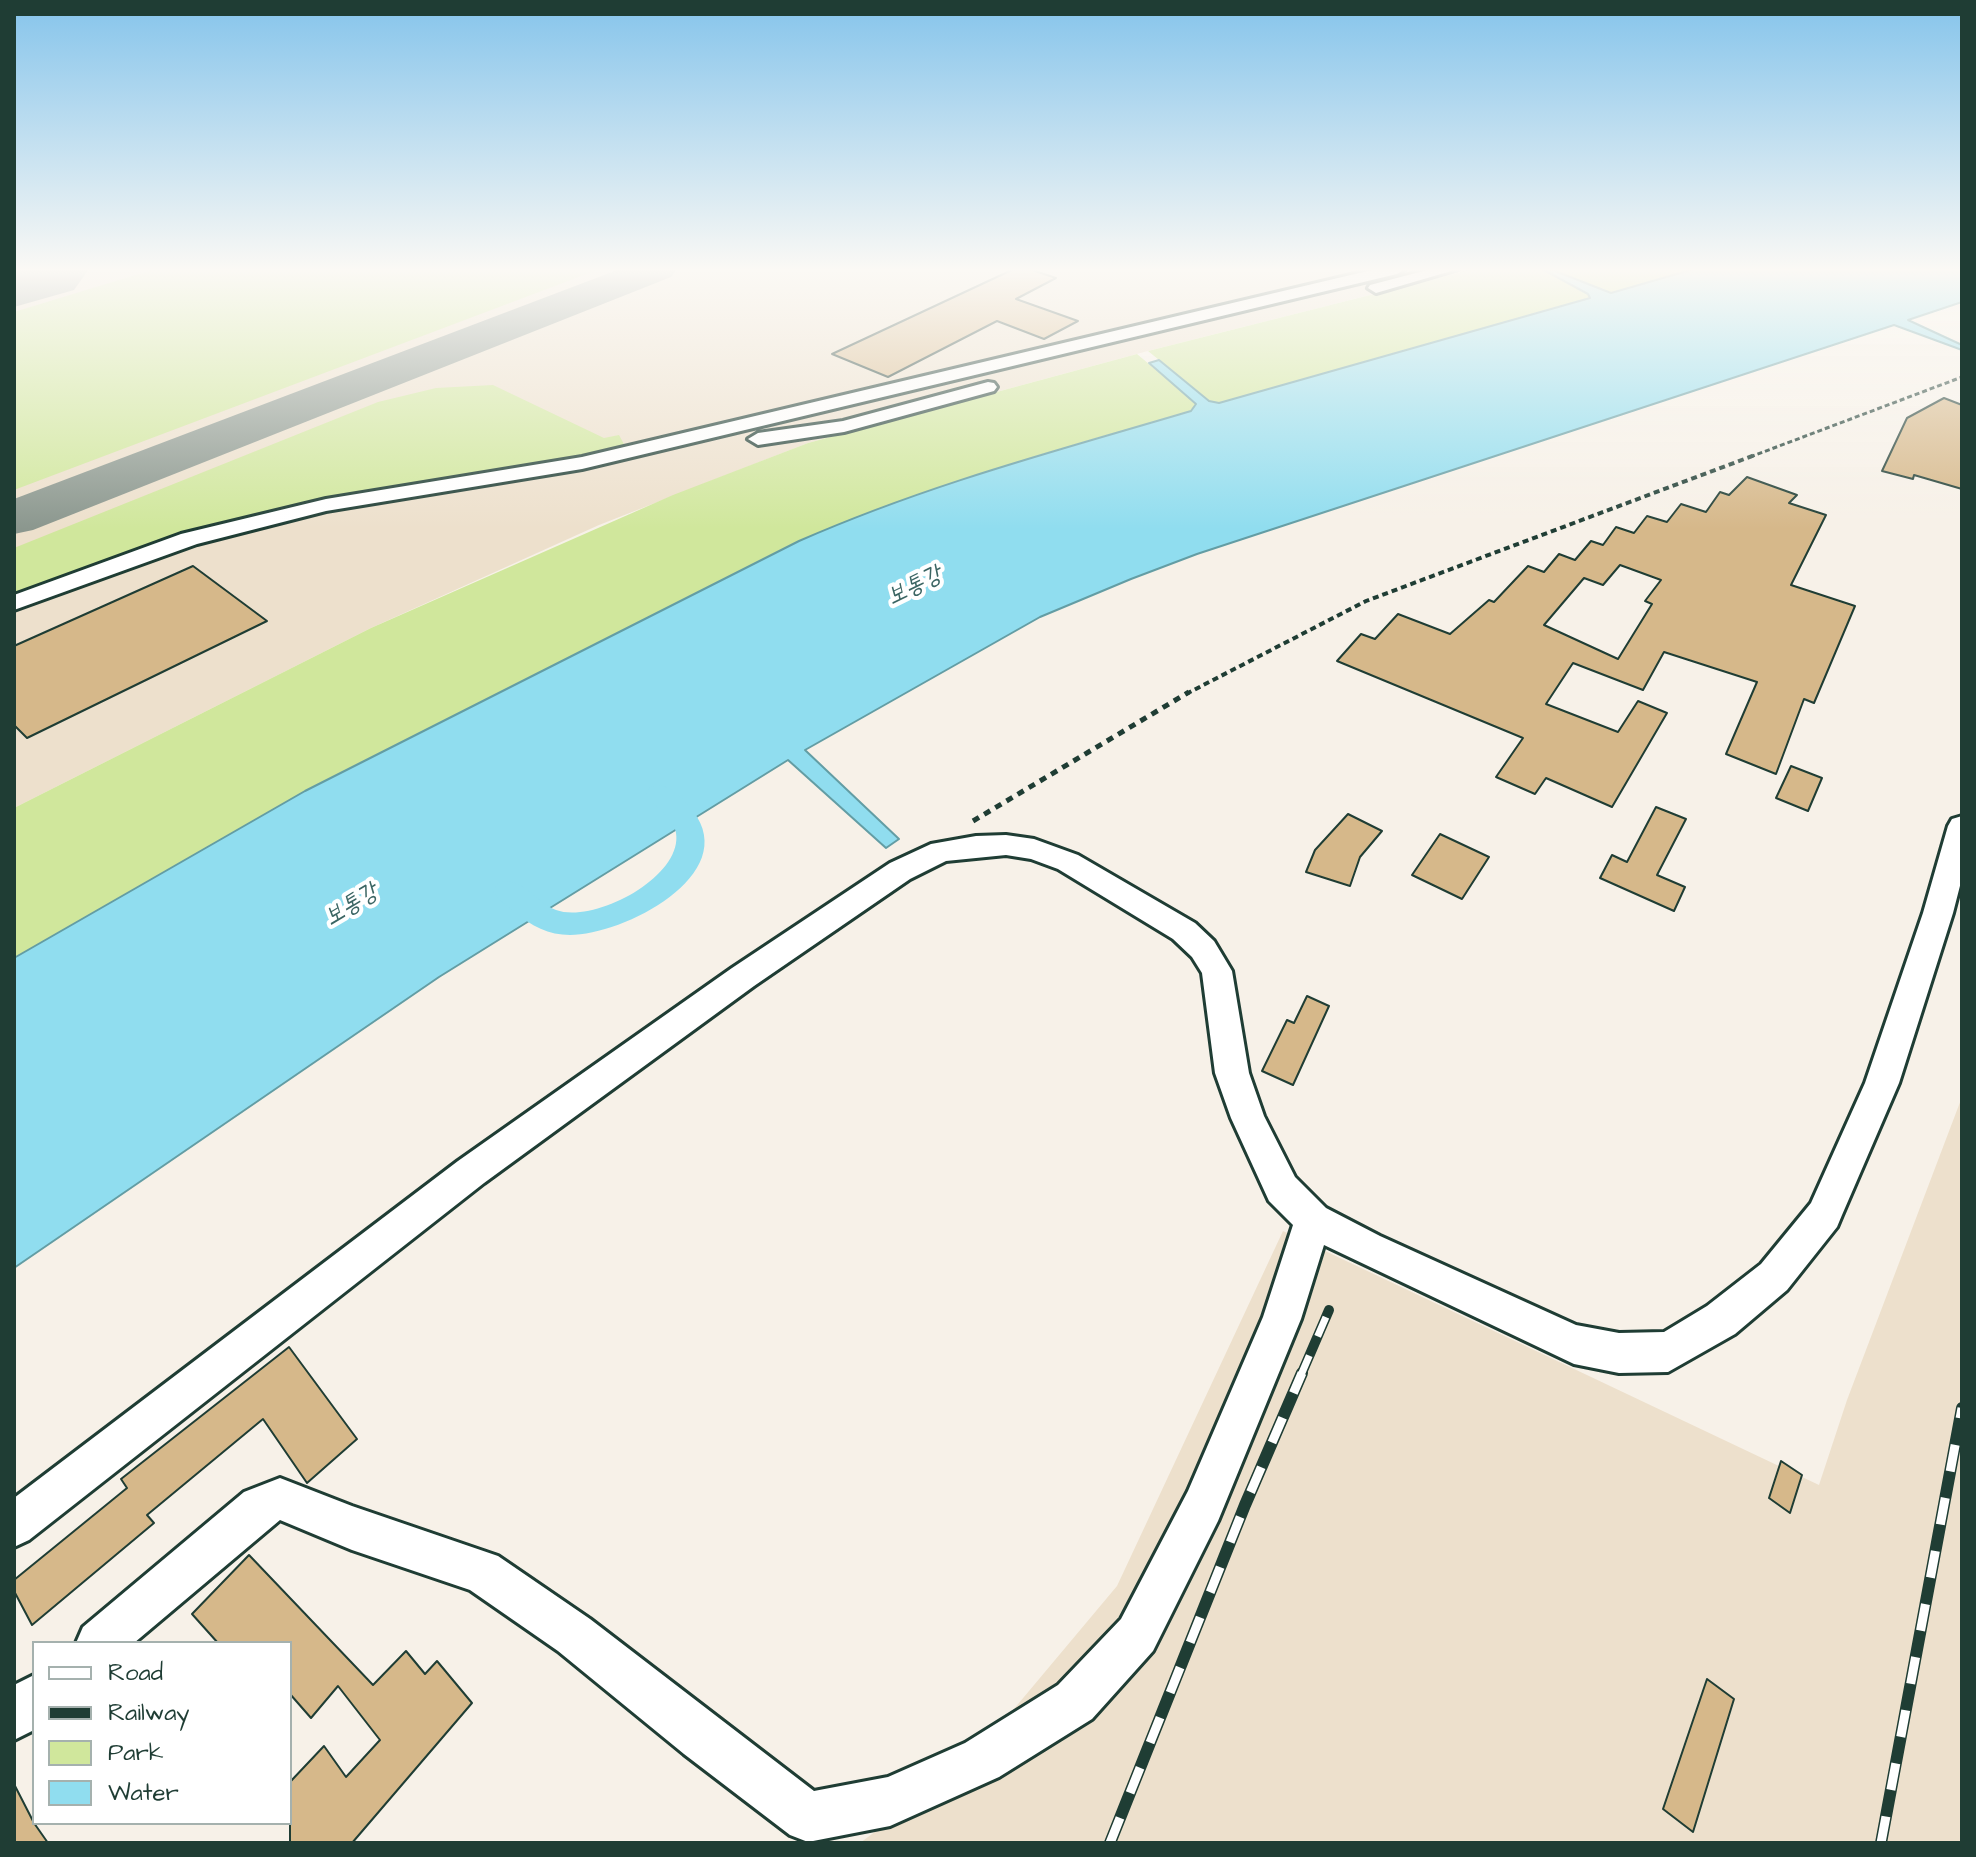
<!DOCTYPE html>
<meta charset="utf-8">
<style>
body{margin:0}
#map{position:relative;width:1976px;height:1857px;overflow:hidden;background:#f7f1e8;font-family:"Architects Daughter",sans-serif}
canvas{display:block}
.frame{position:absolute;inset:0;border:16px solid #1f3d34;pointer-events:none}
.legend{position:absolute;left:32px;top:1641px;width:260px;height:184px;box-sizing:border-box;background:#fff;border:2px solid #a5b1ae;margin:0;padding:10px 14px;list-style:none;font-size:24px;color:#1f3d34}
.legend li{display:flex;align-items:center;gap:16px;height:40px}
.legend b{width:40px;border:2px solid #a5b1ae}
</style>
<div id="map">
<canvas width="1976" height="1857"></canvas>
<div class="frame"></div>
<ul class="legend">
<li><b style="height:10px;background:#fff"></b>Road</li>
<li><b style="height:10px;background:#1f3d34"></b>Railway</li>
<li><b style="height:22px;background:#d0e79c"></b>Park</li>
<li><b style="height:22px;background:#90ddef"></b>Water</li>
</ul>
</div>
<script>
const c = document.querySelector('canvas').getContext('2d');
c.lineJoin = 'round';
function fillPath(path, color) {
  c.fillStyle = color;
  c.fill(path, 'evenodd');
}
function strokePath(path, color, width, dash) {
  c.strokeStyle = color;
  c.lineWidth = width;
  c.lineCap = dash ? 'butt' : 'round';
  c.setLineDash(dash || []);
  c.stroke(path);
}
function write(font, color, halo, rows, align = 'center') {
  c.font = font + ' "Architects Daughter","Poor Story",sans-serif';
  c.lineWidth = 8;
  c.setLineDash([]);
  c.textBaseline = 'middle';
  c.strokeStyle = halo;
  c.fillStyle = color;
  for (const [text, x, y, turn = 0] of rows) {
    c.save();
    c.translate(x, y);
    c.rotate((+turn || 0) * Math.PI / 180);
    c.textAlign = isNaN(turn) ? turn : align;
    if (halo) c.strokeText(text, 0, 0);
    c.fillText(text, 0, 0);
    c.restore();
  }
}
fillPath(new Path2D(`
 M 14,269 L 1473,269 L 1148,351 L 808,443 L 599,525 L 371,628 L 14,808 Z
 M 1962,1097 L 1962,1843 L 860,1843 L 972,1759 L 1117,1586 L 1283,1231 L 1819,1485 L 1847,1400 Z`), '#ede0cc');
fillPath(new Path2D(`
 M 155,269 L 600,269 L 14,490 L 14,312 Z
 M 1473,269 L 1542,269 L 1588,294 L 1590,299 L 1219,403 L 1209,401 L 1148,351 Z
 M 1550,269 L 1694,269 L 1611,293 Z
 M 1137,354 L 1197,404 L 1191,411 C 1058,449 926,486 799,541 L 305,791 L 14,958 L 14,808 L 371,628 L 673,495 L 808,443 Z
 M 493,385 L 604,438 L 619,435 L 625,446 L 561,461 L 456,478 L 121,556 L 14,596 L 14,548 L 378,402 L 436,388 Z`), '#d0e79c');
const water = new Path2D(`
 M 1542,269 L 1550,269 L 1611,293 L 1694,269 L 1962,269 L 1962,302 L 1908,320 L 1962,345 L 1962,350 L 1894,325 L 1197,554 L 1131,579 L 1040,617 L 805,750 L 899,839 L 886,848 L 788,760 L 439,977 L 14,1268 L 14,958 L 305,791 L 799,541 C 929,484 1056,451 1191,411 L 1196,404 L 1149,363 L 1159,360 L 1209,401 L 1219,403 L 1590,298 L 1588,294 Z`);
fillPath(water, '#90ddef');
strokePath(water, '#639da4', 2);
fillPath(new Path2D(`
 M 660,785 C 673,788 684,800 693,811 C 742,875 623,935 570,935 C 549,935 531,926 515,912 C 507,906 499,900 493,891 L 498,883 C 523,875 534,902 556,910 C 594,924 683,877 676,833 C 674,817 654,807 646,794 L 650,787 Z`), '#90ddef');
fillPath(new Path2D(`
 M 620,269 L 677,269 L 671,277 L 33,530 L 14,534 L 14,499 Z`), '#8b978e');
fillPath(new Path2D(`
 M 14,269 L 89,269 L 74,290 L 14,307 Z`), '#8b978e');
const building = new Path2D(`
 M 1014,269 L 1029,269 L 1056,278 L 1016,299 L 1078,321 L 1044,339 L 997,321 L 888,377 L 832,354 Z
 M 1944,398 L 1962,405 L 1962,489 L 1914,475 L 1913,479 L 1882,471 L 1907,418 Z
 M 1747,477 L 1797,495 L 1789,503 L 1826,515 L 1791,585 L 1855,606 L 1814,703 L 1804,699 L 1776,774 L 1726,754 L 1757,682 L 1664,652 L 1643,690 L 1573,663 L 1546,704 L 1618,732 L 1638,701 L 1667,713 L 1612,807 L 1546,778 L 1535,794 L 1496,777 L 1523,738 L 1337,661 L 1361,634 L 1375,639 L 1398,614 L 1450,634 L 1489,600 L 1494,602 L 1528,566 L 1544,572 L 1559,554 L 1575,560 L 1591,541 L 1603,545 L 1616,527 L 1634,533 L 1647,516 L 1667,522 L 1681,504 L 1706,512 L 1720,492 L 1729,495 ZM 1620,565 L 1661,580 L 1645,601 L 1652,604 L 1618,659 L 1544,625 L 1584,578 L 1603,585 Z
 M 193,566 L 267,621 L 27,738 L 14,725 L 14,646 Z
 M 1791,766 L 1822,778 L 1808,811 L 1776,798 Z
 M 1656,807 L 1686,819 L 1657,875 L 1685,887 L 1674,911 L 1600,878 L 1612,855 L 1627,862 Z
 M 1348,814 L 1382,831 L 1360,857 L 1350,886 L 1306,872 L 1315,850 Z
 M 1440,834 L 1489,857 L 1462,899 L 1412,875 Z
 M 1307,996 L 1329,1006 L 1293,1085 L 1262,1071 L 1287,1020 L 1294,1023 Z
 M 289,1347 L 357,1439 L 307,1483 L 263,1419 L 147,1515 L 154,1523 L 32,1625 L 14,1591 L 14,1580 L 127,1488 L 121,1479 Z
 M 1781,1461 L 1802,1475 L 1790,1513 L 1769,1498 Z
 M 249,1555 L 373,1685 L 406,1651 L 425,1674 L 437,1661 L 472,1703 L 352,1843 L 290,1843 L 290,1782 L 324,1746 L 346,1777 L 380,1740 L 338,1686 L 311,1718 L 290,1694 L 290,1643 L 218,1643 L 192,1614 Z
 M 1707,1679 L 1734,1699 L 1693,1832 L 1663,1809 Z
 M 14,1784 L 34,1823 L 48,1843 L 14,1843 Z`);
fillPath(building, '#d6b88a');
strokePath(building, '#1f3d34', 2);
const minor = new Path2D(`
 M 1376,269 L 1405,269 L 1397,274 L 582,469 L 326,511 L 197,544 L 14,610 L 14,595 L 181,534 L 326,499 L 582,457 Z
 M 1431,269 L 1458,269 L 1376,293 L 1368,288 L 1370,285 Z
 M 988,382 L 994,383 L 997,387 L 994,391 L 844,432 L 758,445 L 748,439 L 758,433 L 843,421 Z
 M 1962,816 L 1962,878 L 1953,913 L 1899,1083 L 1842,1215 L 1837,1227 L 1787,1290 L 1735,1334 L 1668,1372 L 1619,1373 L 1574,1364 L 1324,1245 L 1301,1319 L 1218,1521 L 1153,1651 L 1092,1719 L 999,1777 L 890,1826 L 808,1842 L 790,1835 L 684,1754 L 558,1651 L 470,1590 L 352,1550 L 280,1520 L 134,1643 L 76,1643 L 83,1627 L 244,1492 L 280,1478 L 352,1506 L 498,1556 L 590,1619 L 814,1791 L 888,1777 L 965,1743 L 1058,1685 L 1121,1619 L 1188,1491 L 1263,1317 L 1293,1225 L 1269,1201 L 1231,1118 L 1215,1073 L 1202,973 L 1192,957 L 1173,939 L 1058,869 L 1031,859 L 1006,855 L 946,861 L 910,879 L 754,986 L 484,1183 L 29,1540 L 14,1547 L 14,1498 L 458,1161 L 732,968 L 890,863 L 931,844 L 976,836 L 1006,835 L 1034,839 L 1078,855 L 1195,923 L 1214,941 L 1232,971 L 1249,1073 L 1264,1116 L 1295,1177 L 1326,1208 L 1380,1236 L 1576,1325 L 1619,1333 L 1664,1332 L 1707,1306 L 1761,1264 L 1811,1203 L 1865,1083 L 1923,913 L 1948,826 L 1952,819 Z
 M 34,1675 L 34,1730 L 14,1740 L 14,1685 Z`);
strokePath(minor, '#1f3d34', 6);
strokePath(new Path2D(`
 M 1750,457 L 1962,377`), '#1f3d34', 3, [5, 3]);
strokePath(new Path2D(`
 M 1186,694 L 1366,601 L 1755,455`), '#1f3d34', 4, [6, 4]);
strokePath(new Path2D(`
 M 973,821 L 1189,692`), '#1f3d34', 5, [7, 6]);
fillPath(minor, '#fff');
const railFar1 = new Path2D(`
 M 1301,1375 L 1329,1310`);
const rail = new Path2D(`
 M 1110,1843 L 1245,1505 L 1302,1373
 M 1881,1843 L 1962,1408`);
strokePath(railFar1, '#1f3d34', 10);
strokePath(rail, '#1f3d34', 12);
strokePath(railFar1, '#fff', 7, [21]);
strokePath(rail, '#fff', 9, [27]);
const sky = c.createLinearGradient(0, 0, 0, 529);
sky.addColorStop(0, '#85c4eb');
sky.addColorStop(0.51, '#fbf9f5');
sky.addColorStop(1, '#fbf9f500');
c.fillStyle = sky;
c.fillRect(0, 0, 1976, 529);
write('italic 24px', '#3b6563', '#fff', [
 ["보통강",915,587,-26],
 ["보통강",352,906,-31]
]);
</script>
